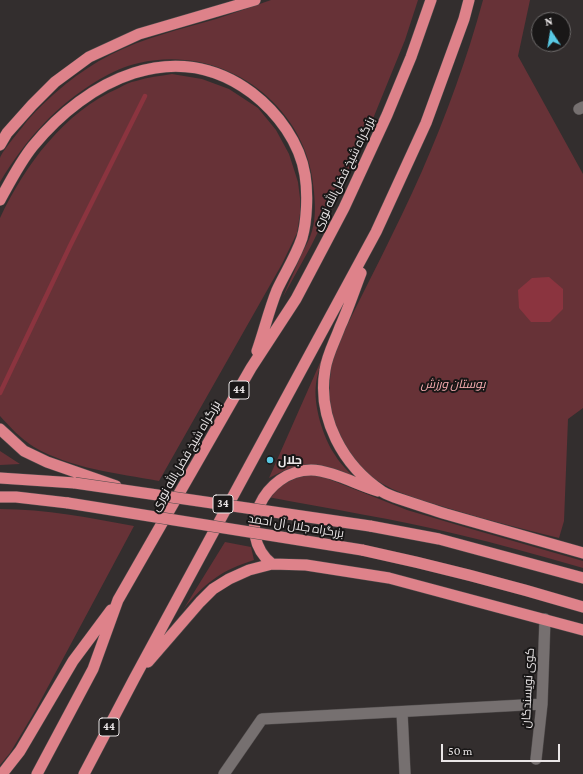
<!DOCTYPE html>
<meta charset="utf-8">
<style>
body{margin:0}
#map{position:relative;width:583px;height:774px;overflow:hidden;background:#332e2e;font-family:"Crimson Pro",serif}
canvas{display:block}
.north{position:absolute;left:531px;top:12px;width:40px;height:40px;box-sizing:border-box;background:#191717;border:1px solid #6d6a6a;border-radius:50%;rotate:348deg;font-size:11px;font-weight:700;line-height:16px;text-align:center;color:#eae6e7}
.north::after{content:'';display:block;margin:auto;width:14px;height:18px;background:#58c9e4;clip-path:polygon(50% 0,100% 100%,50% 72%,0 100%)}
.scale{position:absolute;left:441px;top:744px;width:119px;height:18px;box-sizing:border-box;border:2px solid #eae6e7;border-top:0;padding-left:5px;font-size:12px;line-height:14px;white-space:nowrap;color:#eae6e7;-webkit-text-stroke:3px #191717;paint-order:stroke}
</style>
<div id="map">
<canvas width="583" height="774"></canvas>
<div class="north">N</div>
<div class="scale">50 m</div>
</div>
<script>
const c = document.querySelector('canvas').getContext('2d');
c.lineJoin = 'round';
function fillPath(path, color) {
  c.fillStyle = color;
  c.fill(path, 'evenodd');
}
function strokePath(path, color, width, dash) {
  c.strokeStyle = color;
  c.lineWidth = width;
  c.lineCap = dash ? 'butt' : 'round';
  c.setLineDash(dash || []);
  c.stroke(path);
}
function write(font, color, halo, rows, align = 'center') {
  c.font = font + ' "Crimson Pro",Cairo,serif';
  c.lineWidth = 4;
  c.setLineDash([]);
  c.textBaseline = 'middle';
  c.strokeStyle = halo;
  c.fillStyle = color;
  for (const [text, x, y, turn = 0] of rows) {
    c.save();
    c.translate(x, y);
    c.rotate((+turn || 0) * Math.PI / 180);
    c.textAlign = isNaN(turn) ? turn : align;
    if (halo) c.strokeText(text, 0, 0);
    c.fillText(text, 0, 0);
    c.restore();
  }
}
fillPath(new Path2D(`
 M 271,0 L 418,0 L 405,40 L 368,131 L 311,246 L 283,297 C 289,282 296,268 302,253 C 306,246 310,238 312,231 C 316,218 315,204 314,192 C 309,105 223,43 139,63 C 125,66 112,72 100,79 C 56,105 26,139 0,182 C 0,175 0,165 0,158 C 2,151 22,128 27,121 C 50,95 79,71 110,55 C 143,38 181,29 216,19 C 235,13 253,6 271,0 Z
 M 483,0 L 530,0 L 518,56 L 583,174 L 583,408 L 568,419 L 564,521 L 559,538 C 523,529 487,520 451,509 C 425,501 396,494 373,478 C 352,463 334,431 330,406 C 329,396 330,372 332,361 C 334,355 336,350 338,344 C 366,286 396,230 422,171 C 446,116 467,59 483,0 Z
 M 172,74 L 202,79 L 229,89 L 258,108 L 276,130 L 289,154 L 298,182 L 300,198 L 300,214 L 297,233 L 282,264 L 159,481 C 117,473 72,469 34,447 C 21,439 10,427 0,416 L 0,218 C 25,165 64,112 119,88 C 124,85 130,82 136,81 C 148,77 160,76 172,74 Z
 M 323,356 C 321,365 317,375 316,384 C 313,404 323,438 335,455 C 341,465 350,473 358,481 C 342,474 325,464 308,465 C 294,465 281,472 269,478 Z
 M 0,451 L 20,464 L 0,465 Z
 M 304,475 L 321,476 L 407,510 L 461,526 L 583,561 L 583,568 C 541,556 499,544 456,534 C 394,519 331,509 268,497 L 280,485 Z
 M 0,509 C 46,509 90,518 134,526 L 35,711 L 10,753 L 0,765 Z
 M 225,542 L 251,547 L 254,560 C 222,570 204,583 183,610 Z`), '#673237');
fillPath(new Path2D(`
 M 549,277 L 563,289 L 563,309 L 550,322 L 531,322 L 519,308 L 518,290 L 532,278 Z`), '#8b343f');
strokePath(new Path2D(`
 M 0,393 L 70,246 L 145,96`), '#8b343f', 4.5);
const minor = new Path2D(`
 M 579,109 L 583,107
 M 402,712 L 405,774
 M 536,759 L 542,704 L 545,619
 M 224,774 L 262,719 L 542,704`);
const trunk = new Path2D(`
 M 0,145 L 7,133 L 32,105 L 55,82 L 89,57 L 139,34 L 255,0
 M 0,200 C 10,182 20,162 33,146 C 87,80 175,35 252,93 C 278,113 300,143 305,175 C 308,193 307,221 302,238 C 296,256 285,273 277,290 C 269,310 264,331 257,351
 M 361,273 C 354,291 348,310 340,327 C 335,341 327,355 325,370 C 317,418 343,466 383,492 C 388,495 394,497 400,499 C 415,504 430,509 446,514 C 492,527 537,540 583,553
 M 0,429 L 24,451 L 47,462 L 116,486
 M 0,478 L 75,483
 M 0,497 L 16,497 L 68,503
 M 370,526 L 439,539 L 583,578
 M 362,550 C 437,566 510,585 583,607
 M 272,564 C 233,532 265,470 311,470 C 330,470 358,485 378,491
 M 148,662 L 200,602 L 213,589 L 229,579 L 249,570 L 272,564 L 306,565 L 389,578 L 583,630
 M 2,774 L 20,751 L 73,661 L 111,610
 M 37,774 L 93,669 L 118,600 L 251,368 L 296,299 L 344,208 L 387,115 L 411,57 L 431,0
 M 84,774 L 134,679 L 376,232 L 426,123 L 464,19 L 469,0`);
strokePath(minor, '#504c4c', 12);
strokePath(trunk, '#504c4c', 12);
strokePath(minor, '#767070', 11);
strokePath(trunk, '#de828a', 11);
const trunkBridge = new Path2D(`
 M 75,483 L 370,526
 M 68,503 L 362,550`);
strokePath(trunkBridge, '#504c4c', 12, []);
strokePath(trunkBridge, '#de828a', 11);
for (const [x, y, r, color] of [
 [270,460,4,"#58c9e4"]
]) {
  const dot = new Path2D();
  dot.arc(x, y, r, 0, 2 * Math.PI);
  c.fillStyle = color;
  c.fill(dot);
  strokePath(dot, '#191717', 1.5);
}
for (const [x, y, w] of [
 [239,390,20],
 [223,504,20],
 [109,727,20]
]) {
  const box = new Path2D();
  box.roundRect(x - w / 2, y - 9, w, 18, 3);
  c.fillStyle = '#191717';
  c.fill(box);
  strokePath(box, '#eae6e7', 1);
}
write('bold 11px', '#eae6e7', null, [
 ["44",239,390],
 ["34",223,504],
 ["44",109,727]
]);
write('12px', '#eae6e7', '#191717', [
 ["بزرگراه شیخ فضل‌الله نوری",344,174,-64],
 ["بزرگراه شیخ فضل‌الله نوری",186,456,-60],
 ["بزرگراه جلال آل احمد",296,526,9],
 ["کوی نویسندگان",528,688,-87]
]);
write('italic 12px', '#f9aeb2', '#191717', [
 ["بوستان ورزش",453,384]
]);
write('bold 12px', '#eae6e7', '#191717', [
 ["جلال",278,460]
], 'left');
</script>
